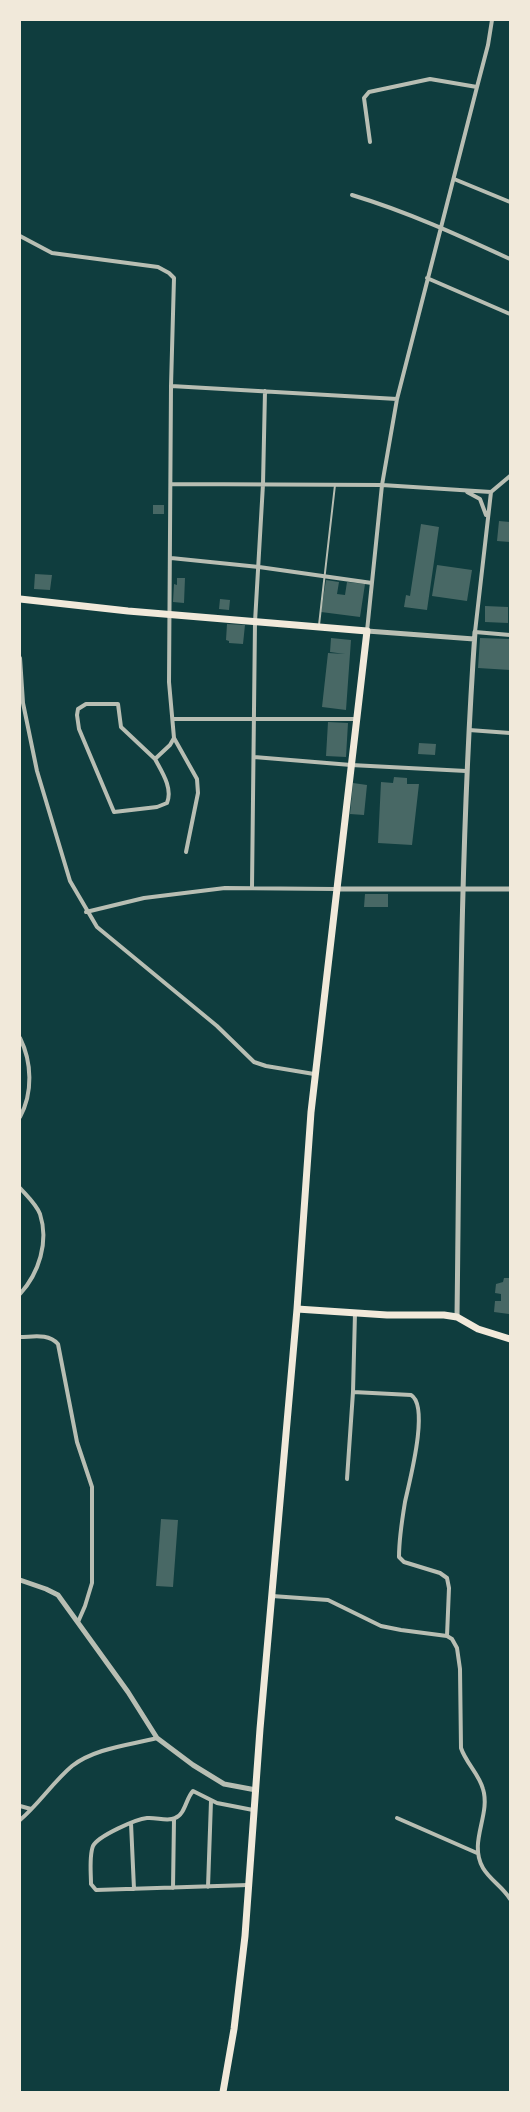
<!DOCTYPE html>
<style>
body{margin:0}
#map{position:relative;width:530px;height:2112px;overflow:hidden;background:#0f3d3e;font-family:Poppins,sans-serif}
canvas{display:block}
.frame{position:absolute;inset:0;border:21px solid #f1e9da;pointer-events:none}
</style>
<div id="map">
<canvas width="530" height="2112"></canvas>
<div class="frame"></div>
</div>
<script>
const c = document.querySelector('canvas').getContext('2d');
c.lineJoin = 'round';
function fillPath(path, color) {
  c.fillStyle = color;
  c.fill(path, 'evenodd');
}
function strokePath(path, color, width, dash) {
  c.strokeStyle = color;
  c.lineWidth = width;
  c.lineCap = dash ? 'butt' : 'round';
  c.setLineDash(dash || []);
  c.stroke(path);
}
fillPath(new Path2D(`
 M 153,505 L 164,505 L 164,514 L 153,514 Z
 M 499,521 L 510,522 L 510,542 L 497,541 Z
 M 421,524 L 439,527 L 427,610 L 404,607 L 406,595 L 410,596 Z
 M 437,565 L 472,570 L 467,601 L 432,596 Z
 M 35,574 L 52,575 L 50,590 L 34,589 Z
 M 177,578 L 185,578 L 184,603 L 173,602 L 174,584 L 177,585 Z
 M 326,580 L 339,582 L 337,594 L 345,595 L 347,582 L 365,584 L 360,617 L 321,612 Z
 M 220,599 L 230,600 L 229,610 L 219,609 Z
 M 485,606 L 508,607 L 508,623 L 485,622 Z
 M 227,624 L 245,625 L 243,644 L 229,643 L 229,641 L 226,640 Z
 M 331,638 L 351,640 L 346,710 L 322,707 L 328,653 L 345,654 L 330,652 Z
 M 480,638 L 510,639 L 510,670 L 478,668 Z
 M 328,722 L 348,723 L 346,757 L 326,756 Z
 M 419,743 L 436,744 L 435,755 L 418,754 Z
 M 394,777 L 407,778 L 407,784 L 419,784 L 412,845 L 378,843 L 381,782 L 393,783 Z
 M 353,783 L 367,785 L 364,815 L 350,814 Z
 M 365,894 L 388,894 L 388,907 L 364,907 Z
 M 504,1278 L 510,1278 L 509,1314 L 494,1312 L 495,1301 L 501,1301 L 501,1294 L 495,1293 L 496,1284 L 503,1282 Z
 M 161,1519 L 178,1520 L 173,1587 L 156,1586 Z`), '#486865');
strokePath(new Path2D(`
 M 319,625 L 335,485`), '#b8beb3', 2);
strokePath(new Path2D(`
 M 370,142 L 364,98 L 369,92 L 430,79 L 477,87
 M 454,179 L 510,202
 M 352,195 C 408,212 458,235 510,259
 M 20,236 L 52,253 L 158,267 L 169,273 L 174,278 L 171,386 L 169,682 L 174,738 L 197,779 L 198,793 L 186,852
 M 427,278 L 510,314
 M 171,386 L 397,399
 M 171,484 L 382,485 L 491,492
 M 467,492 L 480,499 L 486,515
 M 491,492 L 475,632 L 510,635
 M 491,492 L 510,476
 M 171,558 L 259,567 L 372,583
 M 367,631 L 382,485 L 397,399 L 477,87 L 488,45 L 492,20
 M 20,658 L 23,703 L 37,771 L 70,881 L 97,927 L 217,1026 L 254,1062 L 266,1066 L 314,1074
 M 173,719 L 356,719
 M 469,730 L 510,733
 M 254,757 L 351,765 L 466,771
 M 155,759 L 121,727 L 118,704 L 86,704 L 78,709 L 77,715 L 79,729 L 114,812 L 157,807 L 167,803 C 173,788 162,772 155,759 L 170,745 L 174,738
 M 252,887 L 255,622 L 263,484 L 265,391
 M 86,912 L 144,898 L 225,888 L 336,889
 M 20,1038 C 32,1062 33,1093 20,1117
 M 20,1188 C 27,1196 36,1204 40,1214 C 49,1242 39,1273 20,1294
 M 20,1337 C 33,1337 48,1333 58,1344 L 77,1442 L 92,1487 L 92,1583 L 85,1606 L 78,1622
 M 353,1392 L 411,1395 C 430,1406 409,1483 405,1502 C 402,1520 399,1540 399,1557 L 404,1562 L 440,1573 L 447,1578 L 449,1588 L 447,1636
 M 347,1479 L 353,1392 L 355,1313
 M 272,1596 L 328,1600 L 381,1626 L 401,1630 L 447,1636 L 452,1639 L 457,1648 L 460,1669 L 461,1748 C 466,1763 479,1774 483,1789 C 491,1815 468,1842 483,1868 C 490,1880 503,1887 510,1899
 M 20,1806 L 31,1809
 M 397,1818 L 477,1853
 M 20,1820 C 39,1804 53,1782 72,1766 C 95,1748 130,1745 157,1738
 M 131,1823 L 134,1889
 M 248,1885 L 96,1890 L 91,1884 C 91,1873 89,1856 93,1846 C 98,1836 136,1819 147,1818 C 156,1817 168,1822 175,1818 C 185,1815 186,1798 193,1791 L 217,1803 L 253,1810
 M 208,1887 L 211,1801
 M 173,1888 L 174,1819`), '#b8beb3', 4);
strokePath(new Path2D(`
 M 367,631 L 474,639
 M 337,889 L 510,889
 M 457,1317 C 460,1089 459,860 475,632
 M 20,1580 L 46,1589 L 58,1595 L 128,1692 L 157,1738 L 193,1765 L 224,1784 L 256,1790`), '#b8beb3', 5);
strokePath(new Path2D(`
 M 20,599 L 128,611 L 367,631 L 311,1112 L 297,1309 L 260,1729 L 245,1936 L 234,2029 L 223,2092
 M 297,1309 L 387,1315 L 444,1315 L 457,1317 L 478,1329 L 510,1339`), '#f1e9da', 7);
</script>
